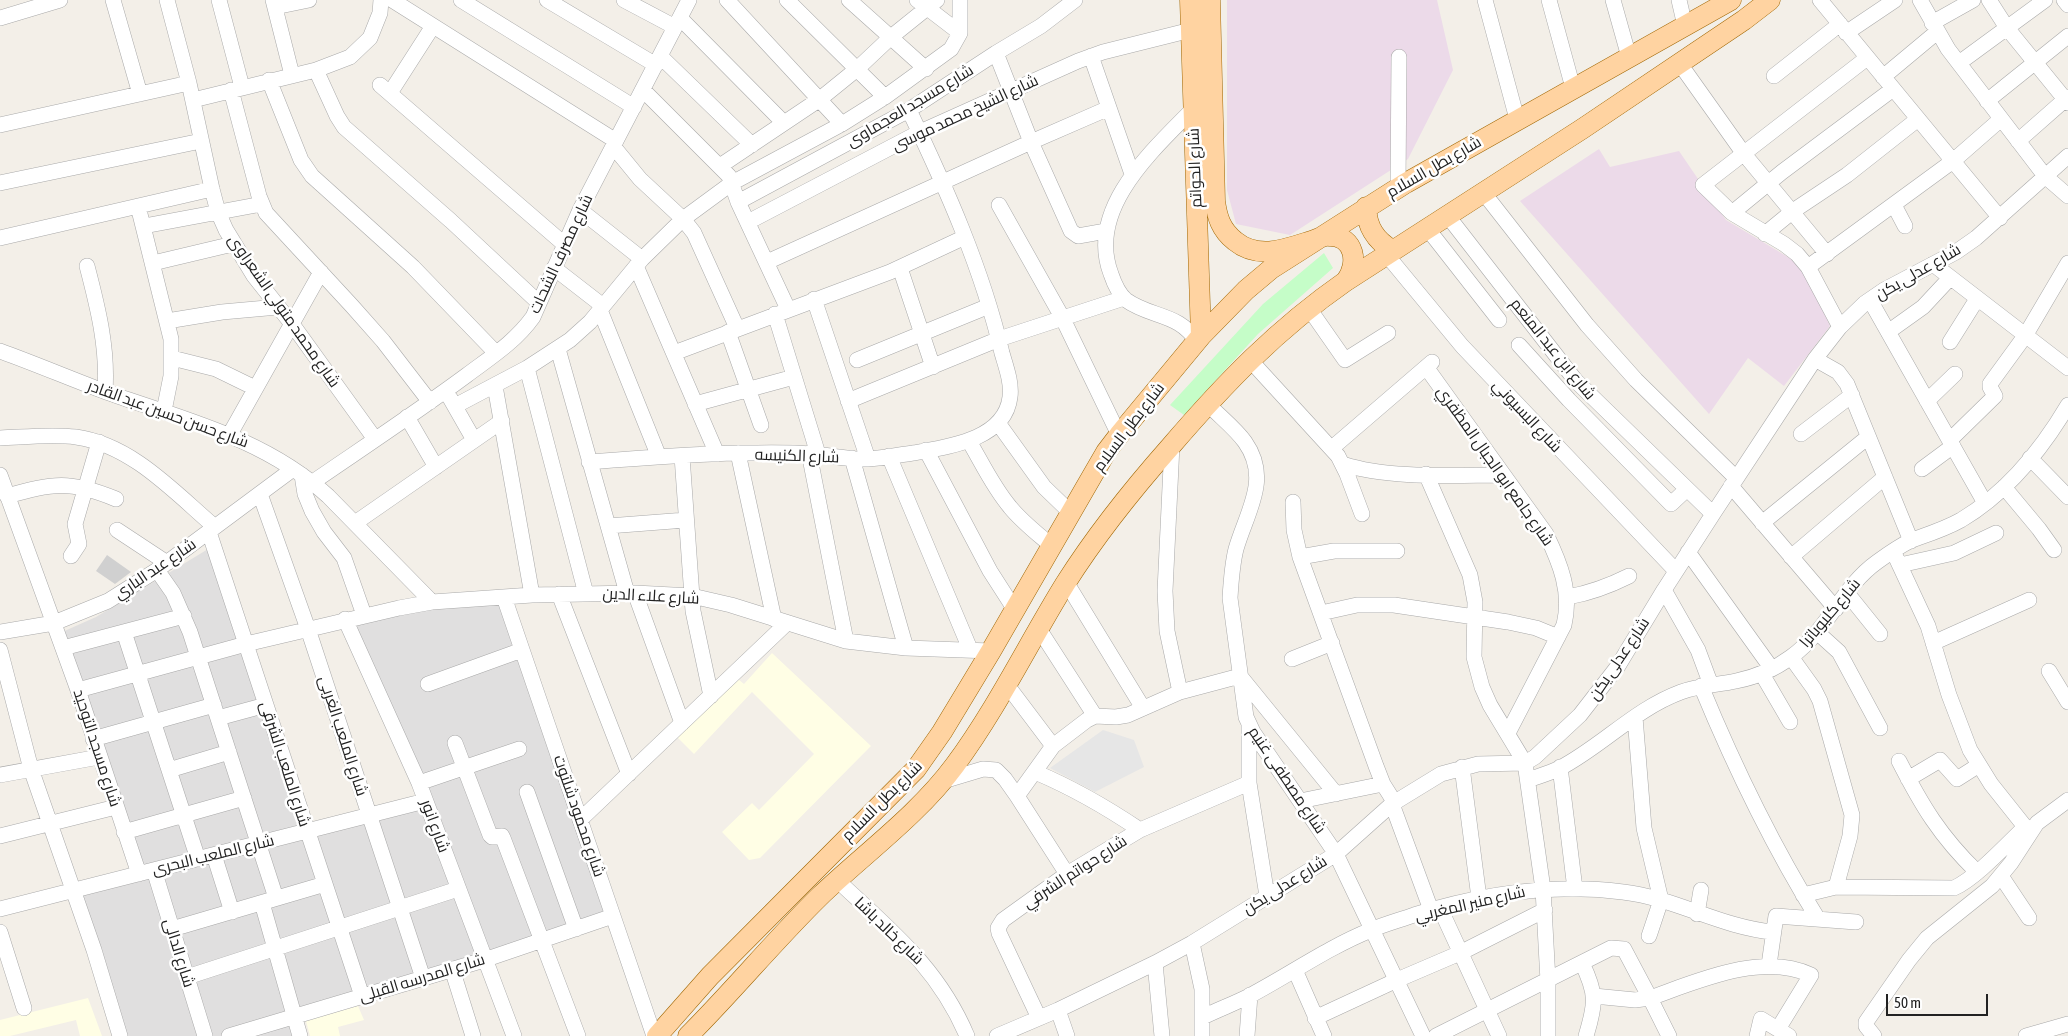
<!DOCTYPE html>
<meta charset="utf-8">
<style>
body{margin:0}
#map{position:relative;width:2068px;height:1036px;overflow:hidden;background:#f3efe8;font-family:"Asap Condensed",sans-serif}
canvas{display:block}
.scale{position:absolute;left:1886px;top:994px;width:102px;height:22px;box-sizing:border-box;border:2px solid #222;border-top:0;padding-left:6px;font-size:15px;line-height:18px;white-space:nowrap;color:#222;-webkit-text-stroke:4px #fff;paint-order:stroke}
</style>
<div id="map">
<canvas width="2068" height="1036"></canvas>
<div class="scale">50 m</div>
</div>
<script>
const c = document.querySelector('canvas').getContext('2d');
c.lineJoin = 'round';
function fillPath(path, color) {
  c.fillStyle = color;
  c.fill(path, 'evenodd');
}
function strokePath(path, color, width, dash) {
  c.strokeStyle = color;
  c.lineWidth = width;
  c.lineCap = dash ? 'butt' : 'round';
  c.setLineDash(dash || []);
  c.stroke(path);
}
function write(font, color, halo, rows, align = 'center') {
  c.font = font + ' "Asap Condensed",Cairo,sans-serif';
  c.lineWidth = 5;
  c.setLineDash([]);
  c.textBaseline = 'middle';
  c.strokeStyle = halo;
  c.fillStyle = color;
  for (const [text, x, y, turn = 0] of rows) {
    c.save();
    c.translate(x, y);
    c.rotate((+turn || 0) * Math.PI / 180);
    c.textAlign = isNaN(turn) ? turn : align;
    if (halo) c.strokeText(text, 0, 0);
    c.fillText(text, 0, 0);
    c.restore();
  }
}
fillPath(new Path2D(`
 M 218,543 L 314,829 L 425,801 L 346,619 L 503,597 L 613,916 L 294,1016 L 299,1036 L 118,1036 L 76,893 L 134,877 L 51,637 L 96,617 Z`), '#e0dfdf');
fillPath(new Path2D(`
 M 1227,0 L 1437,0 L 1453,70 L 1408,159 L 1290,235 L 1236,224 L 1227,190 Z
 M 1599,149 L 1610,167 L 1679,151 L 1726,220 L 1803,266 L 1830,326 L 1784,386 L 1748,358 L 1709,414 L 1520,201 Z`), '#ecdae9');
fillPath(new Path2D(`
 M 772,653 L 871,746 L 760,858 L 749,860 L 722,832 L 752,803 L 759,810 L 814,754 L 752,692 L 694,754 L 676,736 L 733,675 L 744,684 Z
 M 88,998 L 102,1036 L 80,1036 L 76,1020 L 10,1036 L 0,1036 L 0,1020 Z
 M 358,1006 L 364,1020 L 338,1027 L 340,1036 L 310,1036 L 306,1021 Z`), '#fffee5');
fillPath(new Path2D(`
 M 107,555 L 131,572 L 115,584 L 96,571 Z`), '#d0d0d0');
fillPath(new Path2D(`
 M 1324,253 L 1333,268 L 1258,334 L 1184,415 L 1170,405 L 1263,304 Z`), '#c5fdc8');
fillPath(new Path2D(`
 M 1103,730 L 1134,740 L 1144,767 L 1095,792 L 1050,768 Z`), '#e6e6e6');
const minor = new Path2D(`
 M 113,0 L 140,94
 M 167,0 L 189,83 L 212,189 L 218,212 L 226,230 L 254,276 L 292,324 L 375,439
 M 219,0 L 242,87
 M 273,0 L 292,75
 M 392,0 L 616,141
 M 461,0 L 634,107
 M 547,0 L 656,65
 M 624,0 L 675,27
 M 727,0 L 842,124
 M 787,0 L 885,97
 M 849,0 L 926,69
 M 917,0 L 960,33
 M 1485,0 L 1517,119
 M 1549,0 L 1573,88
 M 1613,0 L 1629,57
 M 1679,0 L 1685,26
 M 1820,0 L 2000,218
 M 1920,0 L 1948,49 L 2045,176 L 2068,196
 M 1989,0 L 2007,28 L 2068,103
 M 2064,0 L 2068,5
 M 275,7 L 309,0
 M 0,18 L 60,0
 M 680,18 L 784,123
 M 1932,23 L 1973,0
 M 1846,33 L 1895,0
 M 996,53 L 1031,142 L 1071,231 L 1078,236 L 1106,231
 M 660,56 L 752,145
 M 1091,56 L 1132,174
 M 1959,63 L 2045,0
 M 1680,64 L 1744,154 L 1827,254
 M 316,70 L 337,116 L 344,127 L 451,221 L 539,303
 M 1774,76 L 1840,24
 M 1883,77 L 1937,32
 M 269,80 L 301,160 L 312,176 L 413,267 L 496,353
 M 380,85 L 564,244
 M 231,90 L 259,196 L 266,213 L 352,306 L 383,341 L 430,402
 M 643,90 L 729,176 L 738,202 L 788,309
 M 390,93 L 433,26
 M 193,100 L 316,70 L 350,57 L 370,38 L 380,13 L 381,0
 M 1987,101 L 2068,36
 M 1193,109 C 1153,150 1086,209 1111,274 C 1114,283 1119,294 1126,300 C 1151,318 1180,313 1197,342
 M 0,125 L 189,83
 M 2018,141 L 2068,97
 M 613,146 L 640,179 L 683,219 L 694,233 L 737,328
 M 720,166 L 820,99 L 857,69 L 891,37 L 937,0
 M 0,183 L 201,141
 M 1398,187 L 1399,57
 M 1483,192 L 1587,325 L 1636,380 L 1736,478
 M 738,202 L 909,110 L 996,53 L 1041,26 L 1075,0
 M 999,205 L 1062,317 L 1119,435
 M 1894,205 L 1905,226
 M 138,206 L 171,339 L 171,376 L 164,411
 M 580,210 L 642,259
 M 1732,213 L 1782,172 L 1893,89
 M 1447,215 L 1576,381 L 1713,514
 M 748,222 L 920,132 L 1078,61 L 1103,52 L 1191,30
 M 144,226 L 262,204
 M 1427,228 L 1499,320
 M 1765,234 L 1793,211 L 1847,175 L 1918,119
 M 0,238 L 212,189
 M 1386,254 L 1462,346 L 1676,571
 M 767,262 L 1031,142 L 1109,108
 M 153,263 L 233,244
 M 1933,264 L 2068,368
 M 87,266 C 98,308 108,348 105,391
 M 636,266 L 717,454
 M 1808,267 L 1953,161 L 2001,119
 M 554,268 L 603,306
 M 900,268 L 933,367
 M 814,299 L 868,459
 M 1870,300 L 1985,503
 M 1308,307 L 1345,360 L 1388,333
 M 600,310 L 659,457
 M 775,314 L 818,454
 M 167,321 L 222,312 L 278,307
 M 1840,327 L 1808,267 L 1797,254 L 1784,244 L 1732,213 L 1703,185 L 1867,58
 M 728,332 L 761,425
 M 1888,332 L 1923,307 L 1950,278
 M 1950,342 L 1977,299
 M 1519,345 L 1569,400 L 1671,504 L 1687,489
 M 558,349 L 627,593
 M 0,351 C 36,364 71,379 106,392 C 185,420 264,438 328,496 L 432,602
 M 674,353 L 890,272 L 965,237
 M 172,358 L 216,369 L 255,388
 M 1815,359 L 1838,372 L 1847,384 L 1911,541
 M 857,360 L 989,306
 M 1250,360 L 1338,456 L 1347,474 L 1362,514
 M 1426,367 L 1546,534 C 1560,563 1572,592 1564,625 L 1508,733
 M 527,368 L 586,594
 M 495,386 L 532,595
 M 450,398 L 474,440
 M 848,401 L 999,339 L 1124,298
 M 1927,401 L 1955,374
 M 1207,403 C 1219,416 1235,428 1245,442 C 1271,479 1247,511 1236,549 C 1232,565 1231,582 1230,598 L 1246,717 L 1253,732 L 1336,854 L 1423,1036
 M 695,404 L 794,377
 M 455,406 L 527,368 L 570,340 L 590,322 L 642,259 L 683,219 L 732,183 L 842,124 L 885,97 L 951,49 L 960,33 L 960,0
 M 407,417 L 436,467
 M 998,423 L 1044,487 L 1071,513
 M 230,434 L 321,272
 M 1801,434 L 1852,395
 M 0,438 C 25,437 52,434 76,437 C 132,445 174,492 215,527
 M 1950,440 L 1995,396 L 1990,387 L 1990,384 L 2025,336 L 2068,263
 M 969,441 C 982,463 993,487 1010,507 C 1022,522 1038,534 1053,547
 M 1172,445 L 1165,591 L 1167,631 L 1180,692
 M 1332,448 L 1432,362
 M 926,450 L 990,571 L 1015,610
 M 738,453 L 774,619
 M 809,453 L 846,641
 M 682,456 L 693,611 L 711,696
 M 889,456 L 970,649
 M 852,458 L 906,648
 M 2030,458 L 2068,497
 M 589,462 C 639,458 689,454 740,453 C 763,453 788,452 811,454 C 830,455 849,460 868,459 C 883,458 898,455 913,453 C 947,447 1005,440 1010,397 C 1012,383 1006,367 1002,353 C 982,268 946,188 909,110
 M 1343,464 C 1388,479 1454,475 1503,475
 M 1922,469 L 1953,446
 M 1426,474 L 1470,575 L 1475,602 L 1474,657 L 1482,687 L 1490,705 L 1525,763 L 1543,889 L 1548,981 L 1548,1036
 M 0,475 L 78,690 L 139,874
 M 302,475 L 305,494 L 312,511 L 324,532 L 344,558 L 364,615
 M 313,482 C 364,447 417,412 467,375 C 491,357 515,342 533,317 L 580,210 L 689,0
 M 1731,486 L 1836,609
 M 2004,487 L 2039,529 L 2054,550
 M 260,494 L 308,629 L 423,978
 M 7,496 C 53,483 70,480 116,499
 M 1293,502 L 1294,530 L 1300,557 L 1376,766 L 1383,784 L 1395,803
 M 355,523 L 502,421
 M 1762,523 L 1868,437
 M 608,526 L 686,520
 M 117,530 L 167,563
 M 209,532 L 362,996
 M 1893,551 L 1928,626 L 1949,695 L 1970,750 L 1991,784 L 2030,833
 M 1688,552 L 1772,669
 M 71,556 L 79,544 L 75,524 L 99,442
 M 1300,557 L 1334,551 L 1397,551
 M 1791,557 L 1885,477
 M 1900,565 L 1954,553 L 1996,533
 M 157,570 L 173,593 L 190,632 L 276,898
 M 1066,582 L 1143,708
 M 1664,590 L 1698,650 L 1711,685
 M 635,593 L 682,723
 M 1847,593 L 1880,634
 M 559,594 L 629,774
 M 504,597 L 654,1036
 M 1568,597 C 1590,593 1609,586 1629,576
 M 1321,613 L 1357,605 L 1394,605 L 1508,622 L 1536,628 L 1558,637
 M 345,619 L 419,783 L 514,1036
 M 1039,629 L 1095,716
 M 0,632 L 54,623 L 108,601 L 157,570 L 293,469
 M 124,632 L 198,859
 M 1818,633 L 1839,652 L 1880,728
 M 1933,643 L 2029,600
 M 63,648 L 184,616
 M 0,650 L 31,769 L 94,950 L 120,1036
 M 1791,657 L 1814,689 L 1820,701 L 1852,815 L 1850,836 L 1836,887
 M 1292,659 L 1332,643
 M 2049,671 L 2068,702
 M 1762,674 L 1790,722
 M 428,684 L 522,650
 M 1007,685 L 1053,746
 M 1701,686 C 1734,766 1772,845 1818,919
 M 78,690 L 246,644 L 399,608 L 432,602 L 532,595 L 635,593 L 692,596 L 731,605 L 846,641 L 906,648 L 991,651
 M 1635,717 L 1644,828 L 1661,900 L 1649,936
 M 218,718 L 266,705
 M 1249,724 L 1249,783 L 1267,896
 M 93,739 L 214,705
 M 455,743 L 490,835 L 492,837 L 502,836 L 503,838 L 578,1036
 M 1899,761 C 1922,806 1940,836 1977,872
 M 1462,767 L 1479,898
 M 1560,767 L 1575,889
 M 169,770 L 229,752
 M 1035,772 C 1073,788 1106,807 1140,830
 M 0,775 L 99,757
 M 1908,779 L 1940,760 L 1957,779 L 1979,765
 M 1528,780 C 1539,776 1550,773 1560,768 C 1602,746 1635,709 1681,692 C 1699,685 1718,685 1736,681 C 1756,677 1775,669 1791,657 C 1828,630 1842,587 1877,562 C 1888,554 1899,546 1912,540 C 1929,534 1945,529 1961,520 C 2006,493 2042,449 2068,405
 M 943,781 L 983,769 L 996,770 L 1005,779 L 1017,796 L 1067,874
 M 419,783 L 519,749
 M 527,792 L 576,929
 M 1017,796 L 1053,746 L 1087,720 L 1095,716 L 1116,717 L 1128,715 L 1180,692 L 1240,676 L 1336,794
 M 1300,801 L 1383,784
 M 1392,804 L 1431,910
 M 580,820 L 787,623
 M 124,832 L 244,798
 M 0,836 L 116,807
 M 214,855 L 232,912
 M 154,870 L 205,1036
 M 2001,876 L 2029,918
 M 837,880 C 890,930 938,967 967,1036
 M 1803,895 L 1836,887 L 1954,888 C 1975,879 2007,844 2025,827
 M 262,903 L 300,1036
 M 1440,908 L 1499,1036
 M 0,909 L 425,801
 M 1697,914 L 1701,890
 M 172,929 L 325,884
 M 0,932 L 24,1008
 M 1192,943 L 1202,989 L 1202,1036
 M 1155,963 L 1162,1036
 M 1582,963 C 1597,994 1596,1003 1586,1036
 M 1769,965 L 1776,916 L 1856,922
 M 452,969 L 473,1036
 M 1295,970 L 1324,1036
 M 187,977 L 458,889
 M 1594,996 L 1635,1000 L 1650,998 L 1669,1036
 M 1058,1010 L 1067,1036
 M 1203,1017 C 1219,1009 1236,1003 1251,995 C 1292,973 1329,947 1371,930 C 1385,924 1400,920 1414,915 C 1482,894 1553,883 1623,892 C 1675,898 1720,927 1773,932
 M 1039,1018 L 999,933 L 998,928 L 1003,920 L 1067,874 L 1140,830 L 1249,783
 M 1315,1018 L 1397,980 L 1460,953 L 1545,910
 M 229,1036 L 484,960 L 613,916
 M 997,1036 L 1058,1010 L 1155,963 L 1192,943 L 1336,854 L 1392,804 L 1441,774 L 1478,764 L 1525,763 L 1535,757 L 1580,715 L 1618,666 L 1664,590 L 1713,514 L 1815,359 L 1840,327 L 1865,303 L 1884,290 L 1956,252 L 1976,238 L 2068,156
 M 1247,1036 L 1250,995
 M 1436,1036 L 1611,948 L 1624,949 L 1650,998 C 1698,981 1762,952 1811,975 L 1778,1029
 M 1757,1036 L 1761,1019 L 1789,1036
 M 1874,1036 L 1866,1026 L 1866,1022 L 1909,960 L 1927,938 L 1992,886 L 2011,863 L 2037,823 L 2068,800
 M 2026,1036 L 2068,1024`);
const major = new Path2D(`
 M 1190,0 L 1201,336
 M 1210,0 L 1215,201 C 1217,217 1221,230 1235,241 C 1258,260 1286,249 1311,241 C 1318,239 1323,235 1330,236 C 1355,236 1359,264 1346,281
 M 1366,207 C 1367,227 1375,240 1392,250
 M 657,1036 L 710,976 L 916,769 L 942,732 L 991,651 L 1106,452 L 1119,435 L 1201,336 L 1246,290 L 1271,269 L 1406,183 L 1731,0
 M 688,1036 C 734,990 774,941 820,896 C 864,854 919,814 955,765 C 997,708 1028,644 1065,584 C 1096,535 1132,490 1170,447 C 1225,383 1277,329 1346,281 L 1582,129 L 1744,20 L 1770,0`);
strokePath(minor, '#a9a9a9', 16);
strokePath(major, '#a06600', 21);
strokePath(minor, '#fff', 15);
strokePath(major, '#ffd3a1', 20);
write('16px', '#222', '#fff', [
 ["شارع مسجد العجماوى",910,106,-31],
 ["شارع الشيخ محمد موسى",965,113,-25],
 ["شارع بطل السلام",1434,167,-30],
 ["شارع الحواتم",1195,168,-92],
 ["شارع مصرف الشحات",561,254,-65],
 ["شارع عدلى يكن",1918,272,-30],
 ["شارع محمد متولي الشعراوى",284,311,55],
 ["شارع ابن عبد المنعم",1553,349,51],
 ["شارع حسن حسين عبد القادر",168,414,20],
 ["شارع البسيوني",1527,416,47],
 ["شارع بطل السلام",1129,427,-53],
 ["شارع الكنيسه",797,456,2],
 ["شارع جامع ابو الجبال المظفري",1495,466,55],
 ["شارع عبد الباري",155,569,-34],
 ["شارع علاء الدين",651,596,3],
 ["شارع كليوباترا",1830,613,-50],
 ["شارع عدلى يكن",1619,659,-56],
 ["شارع الملعب الغربى",343,736,72],
 ["شارع مسجد التوحيد",97,748,72],
 ["شارع الملعب الشرقى",285,764,72],
 ["شارع مصطفى غنيم",1287,780,56],
 ["شارع بطل السلام",882,801,-45],
 ["شارع محمود شلتوت",579,816,71],
 ["شارع انور",435,826,70],
 ["شارع الملعب البحرى",213,855,-14],
 ["شارع حواتم الشرفي",1075,872,-33],
 ["شارع عدلى يكن",1285,885,-32],
 ["شارع منير المغربي",1470,904,-13],
 ["شارع خالد باشا",889,931,44],
 ["شارع الدالى",179,953,73],
 ["شارع المدرسه القبلى",422,978,-17]
]);
</script>
